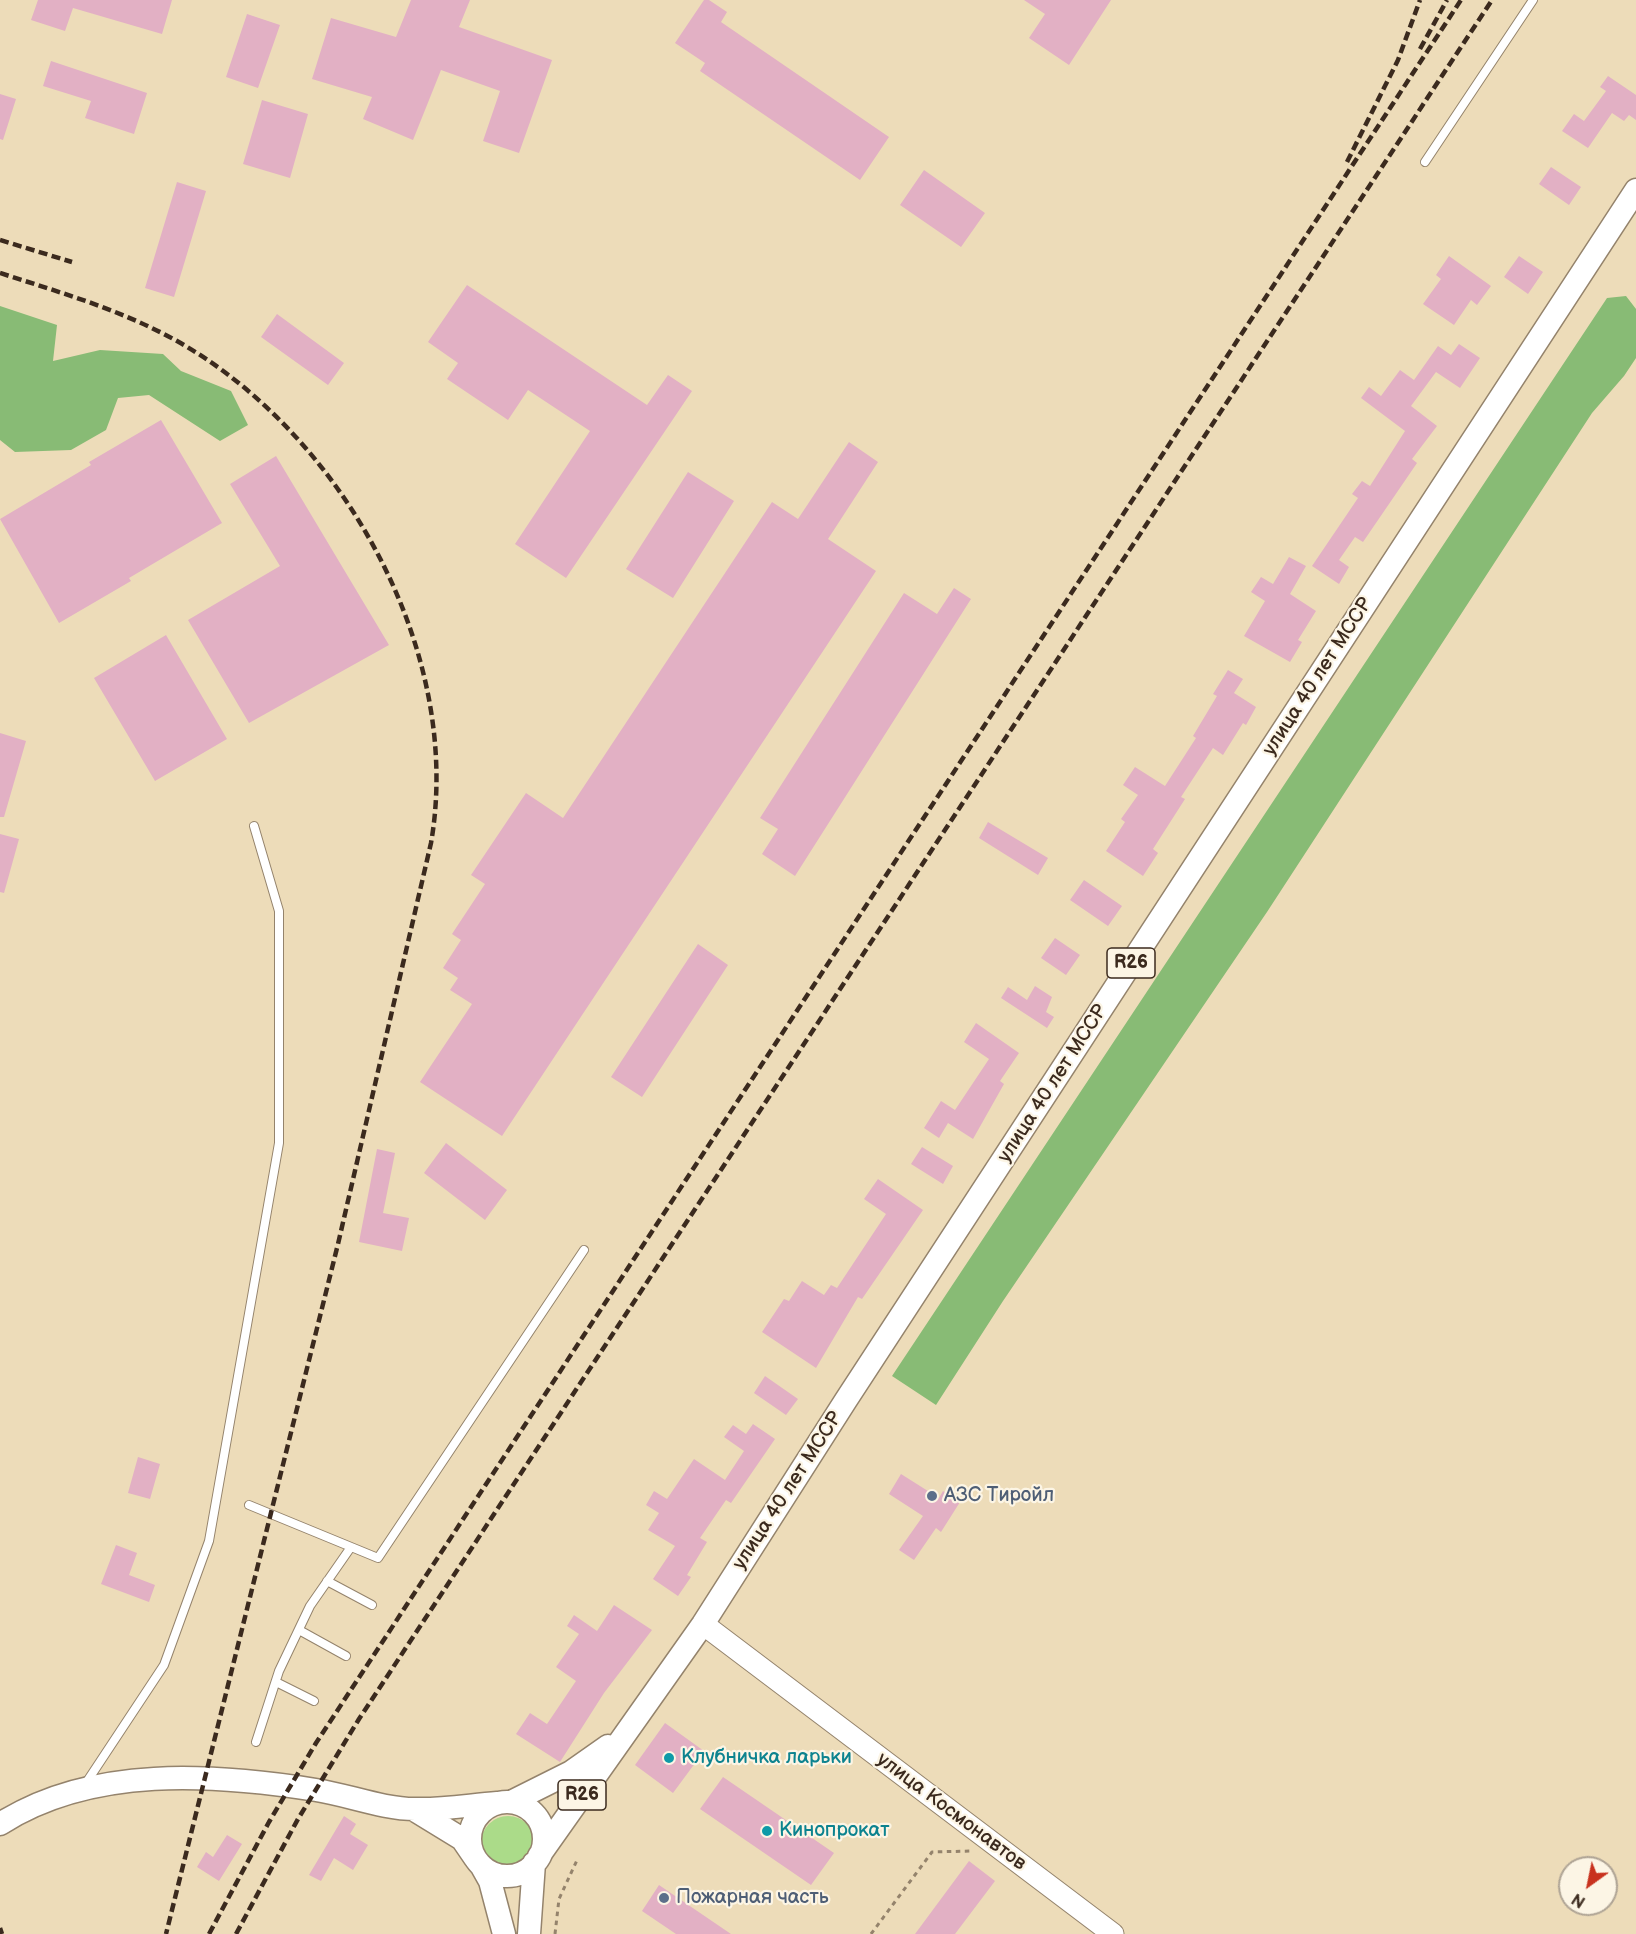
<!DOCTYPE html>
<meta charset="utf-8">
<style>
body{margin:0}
#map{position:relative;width:1636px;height:1934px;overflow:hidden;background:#eddcb9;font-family:"Balsamiq Sans",sans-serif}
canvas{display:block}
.north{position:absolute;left:1558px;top:1856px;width:60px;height:60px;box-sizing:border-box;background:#fcf5e5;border:2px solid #afa495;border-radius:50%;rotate:213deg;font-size:16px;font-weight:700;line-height:24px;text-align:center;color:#3b2a1e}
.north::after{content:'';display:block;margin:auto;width:21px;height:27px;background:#c8321e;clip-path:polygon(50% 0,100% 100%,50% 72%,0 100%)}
</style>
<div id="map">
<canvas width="1636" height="1934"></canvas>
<div class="north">N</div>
</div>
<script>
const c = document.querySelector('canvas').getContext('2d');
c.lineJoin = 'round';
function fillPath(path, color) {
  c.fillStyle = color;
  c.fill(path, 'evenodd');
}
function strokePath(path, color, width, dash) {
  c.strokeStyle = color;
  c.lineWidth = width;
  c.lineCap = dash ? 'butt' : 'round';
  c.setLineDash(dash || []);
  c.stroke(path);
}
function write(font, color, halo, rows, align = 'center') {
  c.font = font + ' "Balsamiq Sans",sans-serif';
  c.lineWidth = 4.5;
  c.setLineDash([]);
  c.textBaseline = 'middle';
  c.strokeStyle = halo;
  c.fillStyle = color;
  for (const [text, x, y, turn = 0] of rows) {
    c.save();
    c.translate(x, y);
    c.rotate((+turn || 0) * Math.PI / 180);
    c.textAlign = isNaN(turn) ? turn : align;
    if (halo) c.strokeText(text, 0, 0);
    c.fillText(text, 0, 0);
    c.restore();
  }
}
fillPath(new Path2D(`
 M481 1843a27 27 0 1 1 54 0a27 27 0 1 1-54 0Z`), '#abdb89');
fillPath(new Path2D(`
 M 1626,296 L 1636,309 L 1636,358 L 1624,376 L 1592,413 L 1267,912 L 1003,1301 L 936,1405 L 892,1376 L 1607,298 Z
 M 0,306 L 57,325 L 53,361 L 100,350 L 163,354 L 181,371 L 231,391 L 248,425 L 220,441 L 149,395 L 118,398 L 106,430 L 71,450 L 15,452 L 0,440 Z`), '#88bb75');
fillPath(new Path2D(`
 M 38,0 L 172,0 L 162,34 L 73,8 L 65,31 L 31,20 Z
 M 411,0 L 470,0 L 459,27 L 552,60 L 519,153 L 483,141 L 500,91 L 441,70 L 413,140 L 363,119 L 372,97 L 312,79 L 331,18 L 396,37 Z
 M 704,0 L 709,0 L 727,12 L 721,22 L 889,137 L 860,180 L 700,71 L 705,63 L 675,43 Z
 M 1024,0 L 1111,0 L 1069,65 L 1029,38 L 1045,14 Z
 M 247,14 L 280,25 L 258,88 L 226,77 Z
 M 51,61 L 147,93 L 134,134 L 85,118 L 91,101 L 43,86 Z
 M 1608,76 L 1636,95 L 1636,120 L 1629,115 L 1624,121 L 1612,113 L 1588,148 L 1562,131 L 1574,114 L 1584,121 L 1606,91 L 1600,87 Z
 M 0,94 L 16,99 L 3,140 L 0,139 Z
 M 262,100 L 308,114 L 290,178 L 243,164 Z
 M 1551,167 L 1581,187 L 1569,205 L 1539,184 Z
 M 924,170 L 985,213 L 961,247 L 900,205 Z
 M 177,182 L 206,191 L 174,297 L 145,288 Z
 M 1449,256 L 1491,286 L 1477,305 L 1471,300 L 1454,325 L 1423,304 L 1441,279 L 1436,275 Z
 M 1519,256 L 1543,272 L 1528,294 L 1504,277 Z
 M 467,285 L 647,405 L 668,375 L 692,391 L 566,578 L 515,544 L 590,431 L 528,390 L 508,420 L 447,379 L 458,363 L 428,342 Z
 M 277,314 L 344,363 L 328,385 L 261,337 Z
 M 1459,344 L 1480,358 L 1460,388 L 1436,372 L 1411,406 L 1437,426 L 1412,459 L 1417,463 L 1363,542 L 1355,537 L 1339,560 L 1349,567 L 1339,584 L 1312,566 L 1358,498 L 1352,494 L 1362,481 L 1370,486 L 1405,431 L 1361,398 L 1369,387 L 1381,396 L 1400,370 L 1414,380 L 1438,346 L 1451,355 Z
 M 161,420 L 222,523 L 129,578 L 131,581 L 59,623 L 0,519 L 91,465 L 89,462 Z
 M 849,442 L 878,462 L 828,539 L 876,571 L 502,1136 L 420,1082 L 472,1004 L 450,990 L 458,978 L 443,968 L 461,940 L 452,934 L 485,884 L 471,875 L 526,793 L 563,818 L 772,502 L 798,519 Z
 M 276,456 L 389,645 L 249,723 L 188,620 L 280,566 L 230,484 Z
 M 688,472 L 734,501 L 673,598 L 626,569 Z
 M 1289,557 L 1306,566 L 1290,594 L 1316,611 L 1298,640 L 1302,642 L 1290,662 L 1244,636 L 1265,601 L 1251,592 L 1261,577 L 1273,584 Z
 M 954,588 L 971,599 L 795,876 L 762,854 L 778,829 L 760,818 L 904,593 L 937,614 Z
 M 166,635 L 227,739 L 155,781 L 94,678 Z
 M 1228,670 L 1243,679 L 1234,693 L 1256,707 L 1246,725 L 1243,723 L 1223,755 L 1213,748 L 1181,797 L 1185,799 L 1153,849 L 1158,853 L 1143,876 L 1106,851 L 1125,822 L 1121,819 L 1138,795 L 1123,785 L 1135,767 L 1165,786 L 1196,738 L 1193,736 L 1217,696 L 1213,694 Z
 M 0,733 L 26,741 L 4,817 L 0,817 Z
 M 988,822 L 1048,858 L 1038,875 L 979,838 Z
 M 0,834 L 19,839 L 4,893 L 0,892 Z
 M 1084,880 L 1122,906 L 1108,926 L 1070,900 Z
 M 1055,938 L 1080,955 L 1066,975 L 1041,958 Z
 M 698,944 L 728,965 L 642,1097 L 611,1077 Z
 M 1035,986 L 1052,997 L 1046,1012 L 1054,1017 L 1047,1028 L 1001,998 L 1008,987 L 1027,1000 Z
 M 976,1023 L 1019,1053 L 1000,1081 L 1004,1084 L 973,1139 L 948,1123 L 939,1138 L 924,1128 L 941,1101 L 955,1110 L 989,1059 L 964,1042 Z
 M 446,1143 L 507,1190 L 485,1220 L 424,1173 Z
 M 922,1147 L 953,1166 L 943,1184 L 911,1164 Z
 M 377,1149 L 395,1153 L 383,1213 L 409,1218 L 402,1251 L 359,1242 Z
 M 878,1179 L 923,1210 L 862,1299 L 858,1297 L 816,1368 L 762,1332 L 784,1299 L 789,1301 L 802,1281 L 824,1295 L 831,1285 L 837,1288 L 886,1214 L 864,1199 Z
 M 765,1376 L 798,1399 L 786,1415 L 754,1393 Z
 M 753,1424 L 775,1439 L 731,1503 L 726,1500 L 700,1538 L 707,1542 L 687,1575 L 691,1577 L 678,1596 L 653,1579 L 675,1546 L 648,1530 L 659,1513 L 646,1505 L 654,1491 L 667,1499 L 694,1459 L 725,1480 L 744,1451 L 724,1437 L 733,1425 L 746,1434 Z
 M 138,1457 L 160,1464 L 150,1499 L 128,1493 Z
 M 901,1474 L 939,1498 L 943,1491 L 960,1502 L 941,1532 L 936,1528 L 914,1560 L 899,1550 L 923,1516 L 889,1494 Z
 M 116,1545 L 137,1553 L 129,1575 L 155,1585 L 149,1602 L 101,1584 Z
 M 614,1605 L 652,1630 L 604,1693 L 560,1762 L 516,1734 L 530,1713 L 547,1724 L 576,1681 L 556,1667 L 579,1634 L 567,1626 L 574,1615 L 597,1631 Z
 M 665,1723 L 704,1751 L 673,1793 L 635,1765 Z
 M 723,1777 L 834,1853 L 811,1885 L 700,1809 Z
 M 344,1816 L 356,1824 L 350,1834 L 368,1845 L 353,1870 L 334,1858 L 321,1881 L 309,1875 Z
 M 227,1835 L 242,1844 L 219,1881 L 197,1867 L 206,1852 L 213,1857 Z
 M 969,1861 L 995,1881 L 955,1934 L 915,1934 Z
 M 659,1885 L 731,1934 L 676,1934 L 642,1911 Z`), '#e2b0c4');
const lane = new Path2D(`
 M 1425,162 L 1533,0
 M 249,1505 L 378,1558 L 584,1250
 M 327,1581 L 372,1605
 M 299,1630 L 346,1656
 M 276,1682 L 314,1701
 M 256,1742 L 279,1671 L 310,1606 L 351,1547
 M 86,1783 L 164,1665 L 209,1541 L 279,1143 L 279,911 L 254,826`);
const secondary = new Path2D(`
 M 703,1624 L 1113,1934`);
const primary = new Path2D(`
 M 511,1802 L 571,1772 L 608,1746
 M470 1839a37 37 0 1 1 74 0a37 37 0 1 1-74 0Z
 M 413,1809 L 462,1839 L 475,1858
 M 0,1824 C 92,1765 214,1774 316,1790 C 348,1795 383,1809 415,1809 C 442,1810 470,1805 497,1803
 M 539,1856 L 703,1624 L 846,1400 L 1636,190
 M 481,1865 L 490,1881 L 504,1934
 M 529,1934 L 534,1863`);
strokePath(lane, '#94836c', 10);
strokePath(secondary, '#94836c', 23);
strokePath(primary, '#94836c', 25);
strokePath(new Path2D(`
 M 555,1934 L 559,1899 L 578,1858
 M 871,1934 L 932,1852 L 971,1851`), '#94836c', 3, [4.5, 4.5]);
strokePath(lane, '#fff', 8);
strokePath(secondary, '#fff', 21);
strokePath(primary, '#fff', 22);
strokePath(new Path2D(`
 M 1420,49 L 1447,0
 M 1347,162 L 1398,60 L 1420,0
 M 0,240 L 72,262
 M 0,273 C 68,295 136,314 197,353 C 351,451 463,659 431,843 L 338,1244 L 166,1934
 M 0,1928 L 2,1934
 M 209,1934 L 269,1822 L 316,1743 L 1461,0
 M 236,1934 L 298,1819 L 359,1719 L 1492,0`), '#3b2a1e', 4.5, [9, 4.5]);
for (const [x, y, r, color] of [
 [932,1496,6,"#5c6f8a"],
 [669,1758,6,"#0f9aa8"],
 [767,1831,6,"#0f9aa8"],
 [664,1898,6,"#5c6f8a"]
]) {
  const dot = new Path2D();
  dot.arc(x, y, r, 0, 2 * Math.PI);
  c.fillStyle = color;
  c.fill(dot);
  strokePath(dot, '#fcf5e5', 2);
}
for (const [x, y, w] of [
 [1131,963,48],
 [582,1795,48]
]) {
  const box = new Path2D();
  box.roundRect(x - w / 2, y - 15, w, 30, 4.5);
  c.fillStyle = '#fcf5e5';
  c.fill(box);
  strokePath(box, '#3b2a1e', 1.5);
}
write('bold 18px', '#3b2a1e', null, [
 ["R26",1131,963],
 ["R26",582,1795]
]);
write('20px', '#3b2a1e', '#fcf5e5', [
 ["улица 40 лет МССР",1318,677,-57],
 ["улица 40 лет МССР",1053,1084,-57],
 ["улица 40 лет МССР",788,1491,-57],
 ["улица Космонавтов",951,1812,37]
]);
write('20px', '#4e5e75', '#fcf5e5', [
 ["АЗС Тиройл",944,1496],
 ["Пожарная часть",676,1898]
], 'left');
write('20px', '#0d838f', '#fcf5e5', [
 ["Клубничка ларьки",681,1758],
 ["Кинопрокат",779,1831]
], 'left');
</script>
